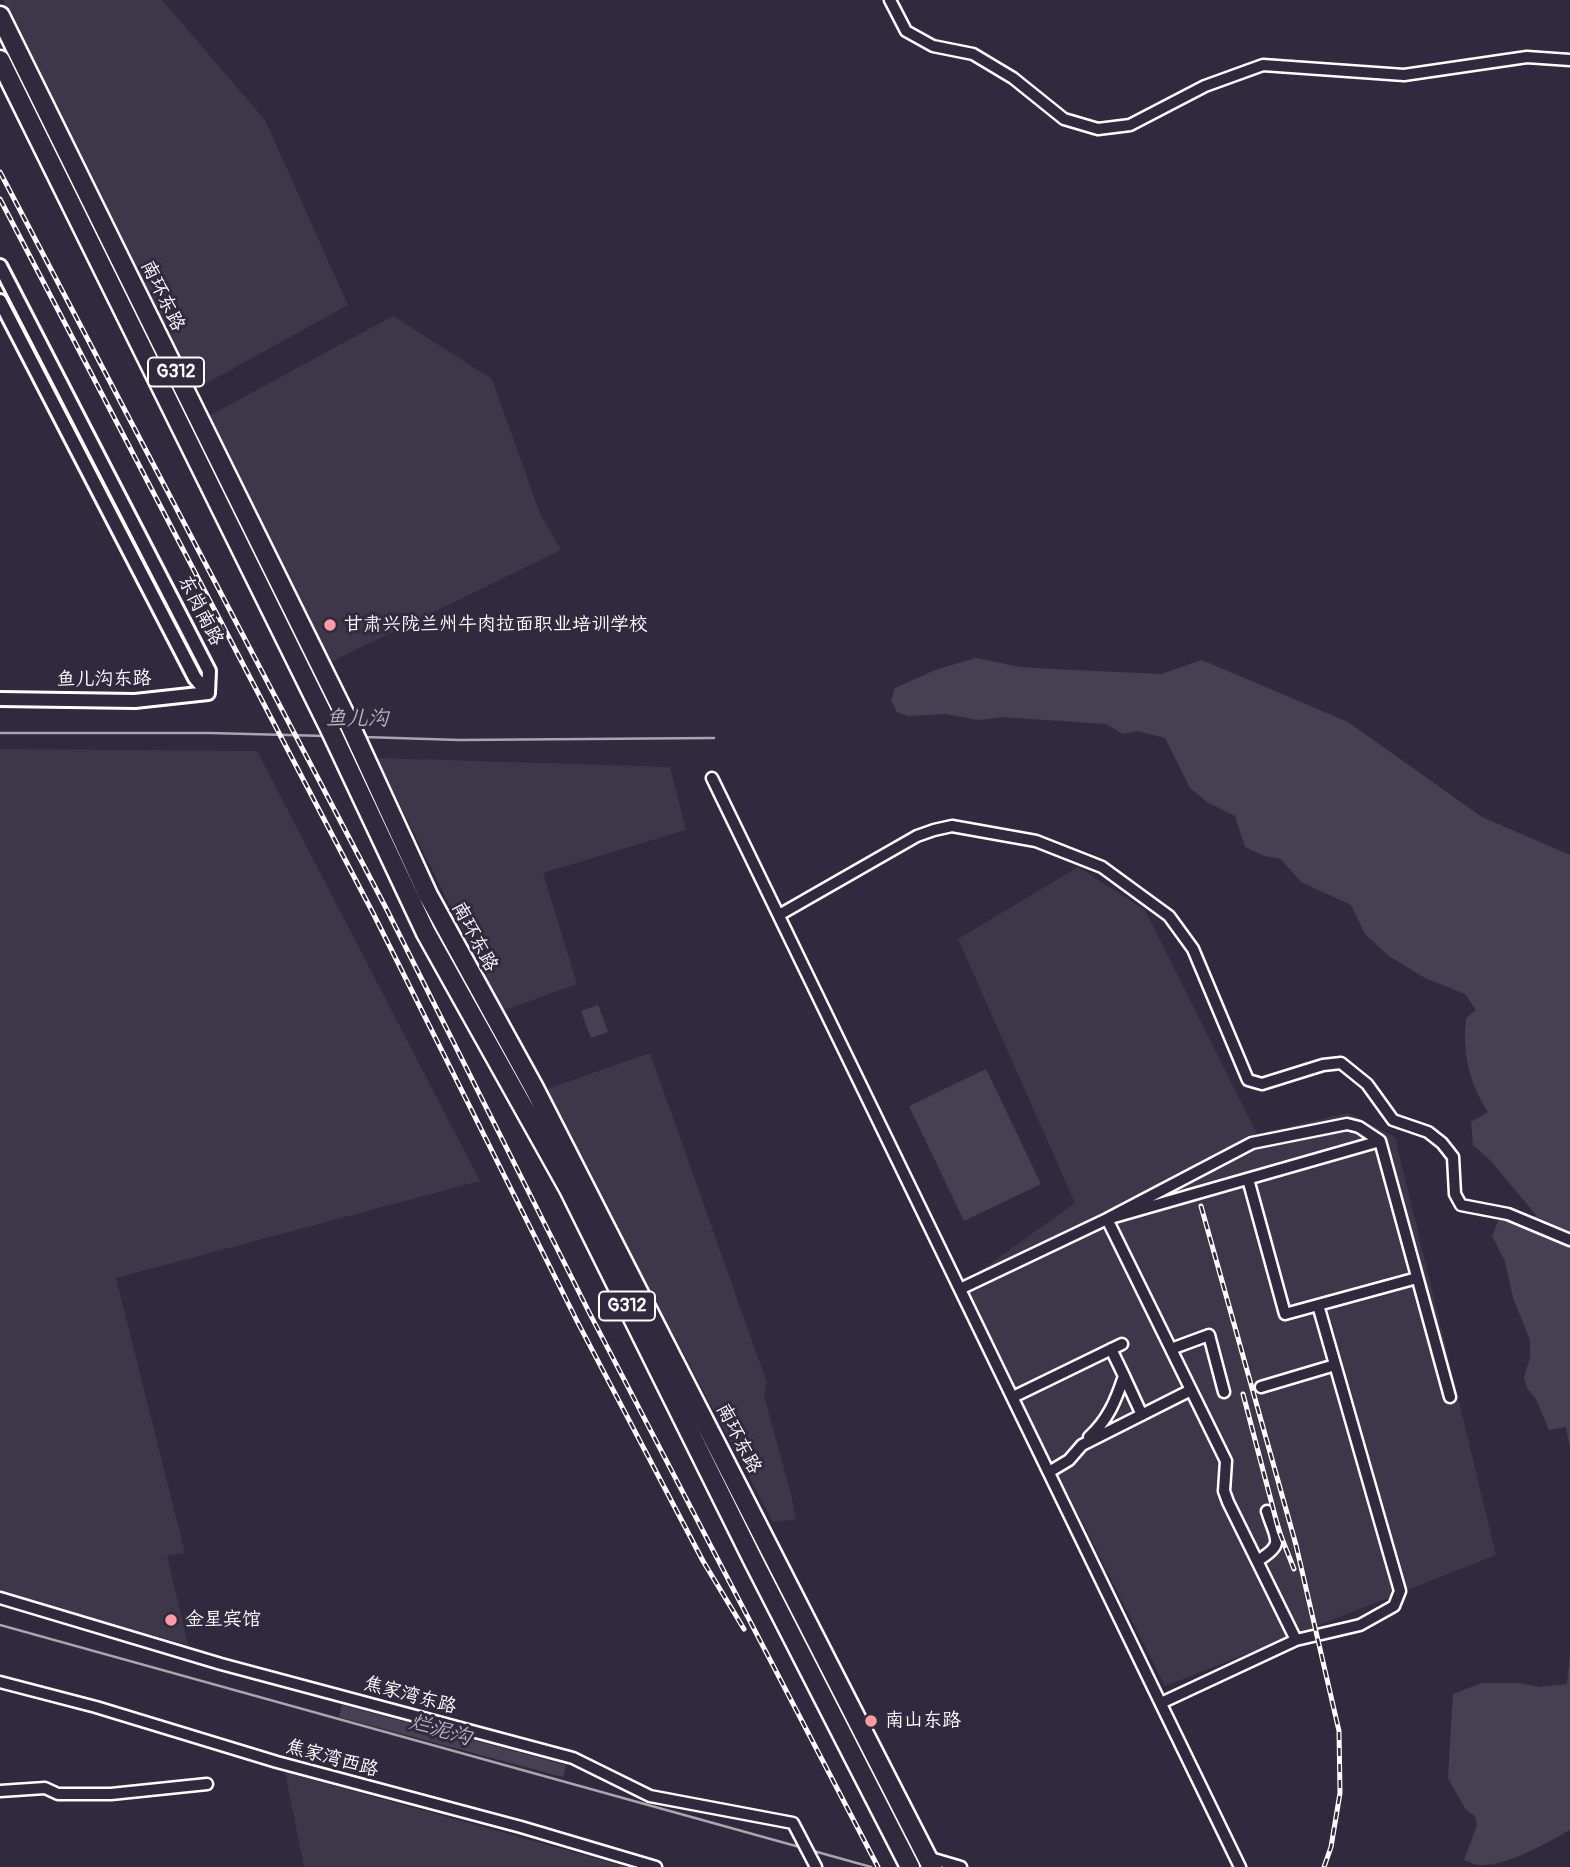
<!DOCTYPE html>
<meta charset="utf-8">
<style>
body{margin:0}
canvas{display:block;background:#2f2a3d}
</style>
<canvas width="1570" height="1867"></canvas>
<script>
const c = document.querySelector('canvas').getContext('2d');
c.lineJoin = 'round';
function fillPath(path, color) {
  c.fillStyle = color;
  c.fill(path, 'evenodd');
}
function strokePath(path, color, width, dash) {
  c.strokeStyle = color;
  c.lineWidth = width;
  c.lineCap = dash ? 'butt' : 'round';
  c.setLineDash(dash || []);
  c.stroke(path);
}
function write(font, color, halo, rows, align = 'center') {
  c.font = font + ' Pangolin,"LXGW WenKai TC",sans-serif';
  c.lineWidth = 6;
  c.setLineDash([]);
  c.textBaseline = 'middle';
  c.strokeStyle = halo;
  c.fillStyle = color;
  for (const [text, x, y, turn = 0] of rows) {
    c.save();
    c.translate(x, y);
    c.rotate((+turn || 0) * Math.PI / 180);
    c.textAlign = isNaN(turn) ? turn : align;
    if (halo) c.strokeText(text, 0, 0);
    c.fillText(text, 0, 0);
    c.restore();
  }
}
fillPath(new Path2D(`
 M 3,0 L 162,0 L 265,120 L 348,305 L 196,389 Z
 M 393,316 L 492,379 L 540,514 L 561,550 L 331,662 L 207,417 Z
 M 0,749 L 257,751 L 480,1181 L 116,1278 L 185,1553 L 167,1556 L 188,1645 L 0,1592 Z
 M 377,758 L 670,767 L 686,830 L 543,873 L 577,984 L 502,1011 Z
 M 1078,867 L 1145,910 L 1257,1134 L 1348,1113 L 1395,1137 L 1496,1555 L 1165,1686 L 962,1284 L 1075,1203 L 958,939 Z
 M 650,1053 L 767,1383 L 764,1396 L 791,1494 L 796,1519 L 773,1522 L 544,1090 Z
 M 285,1772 L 627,1867 L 304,1867 Z`), '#3c3749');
fillPath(new Path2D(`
 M 976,658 L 1020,667 L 1053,669 L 1161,674 L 1202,660 L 1348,722 L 1482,817 L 1570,855 L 1570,1448 L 1566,1427 L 1549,1430 L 1536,1399 L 1527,1388 L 1524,1377 L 1530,1358 L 1530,1340 L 1513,1298 L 1505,1261 L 1492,1236 L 1500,1217 L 1537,1216 L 1490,1160 L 1473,1145 L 1471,1122 L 1488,1112 C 1469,1083 1462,1051 1466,1018 L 1476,1010 L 1465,994 L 1425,978 L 1389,956 L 1365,934 L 1351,905 L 1301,882 L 1281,859 L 1264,856 L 1245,847 L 1235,816 L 1207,802 L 1190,788 L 1165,738 L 1138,731 L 1123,734 L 1106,724 L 1002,717 L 978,720 L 946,714 L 908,716 L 897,712 L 891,700 L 895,688 L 935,670 Z
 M 598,1005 L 608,1032 L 591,1038 L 581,1011 Z
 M 986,1069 L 1041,1184 L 964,1221 L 909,1106 Z
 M 1570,1653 L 1570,1830 C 1546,1843 1508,1866 1480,1865 C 1475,1865 1469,1862 1464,1860 L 1477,1825 L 1475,1816 L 1466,1810 L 1448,1778 L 1453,1694 L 1482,1683 L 1518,1683 L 1540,1687 L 1567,1684 Z
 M 342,1705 L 566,1765 L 563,1777 L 339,1717 Z`), '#464152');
strokePath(new Path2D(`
 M 0,733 L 210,733 L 326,736
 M 364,737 L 459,740 L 714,738
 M 0,1625 L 803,1848
 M 810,1850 L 871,1867`), '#a7a6ad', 2.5);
const minor = new Path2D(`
 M 890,0 L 906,31 L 933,46 L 973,54 L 1013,78 L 1064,119 L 1098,129 L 1130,125 L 1205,86 L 1263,65 L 1404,75 L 1527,57 L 1570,60
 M 712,778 L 1240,1867
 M 779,915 L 917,836 L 934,830 L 952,826 L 1036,841 L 1102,867 L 1169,916 L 1193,949 L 1248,1080 L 1262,1084 L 1323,1065 L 1341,1063 L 1367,1084 L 1393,1120 L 1428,1132 L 1442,1143 L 1453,1157 L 1455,1194 L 1461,1205 L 1508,1214 L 1570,1240
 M 1380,1141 L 1450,1397
 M 1248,1179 L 1285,1314 L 1417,1278
 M 960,1289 L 1107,1219 L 1380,1141 L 1359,1127 L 1347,1124 L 1252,1143 L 1107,1219 L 1226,1461 L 1224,1491 L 1228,1502 L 1296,1640
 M 1171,1349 L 1209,1335 L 1224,1392
 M 1124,1376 L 1142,1415
 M 1261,1387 L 1335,1365
 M 1013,1397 L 1122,1344
 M 1089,1437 C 1108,1420 1116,1400 1124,1376 L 1111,1349
 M 1049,1472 L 1069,1460 L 1082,1445 L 1191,1390
 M 1257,1561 C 1286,1544 1276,1540 1267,1511
 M 0,1598 L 221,1664 L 573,1758 L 650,1796 L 793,1823 L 816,1867
 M 0,1682 L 96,1707 L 277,1762 L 521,1827 L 656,1867
 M 1161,1703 L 1296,1640 L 1360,1625 L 1394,1606 L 1400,1591 L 1318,1305
 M 0,1791 L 45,1788 L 58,1794 L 111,1794 L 207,1784
 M 927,1857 L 961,1867`);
const tertiary = new Path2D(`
 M 0,266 L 209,671 L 208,693
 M 0,301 L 195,678 L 208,693
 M 0,699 L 135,701 L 208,693`);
const trunk = new Path2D(`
 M 0,16 L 348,721 L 428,895 L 534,1088 L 932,1867
 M 0,60 L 329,727 L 426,933 L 569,1189 L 753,1560 L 910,1867`);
strokePath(minor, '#fff', 15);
strokePath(tertiary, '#fff', 18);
strokePath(trunk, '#fff', 23);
strokePath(minor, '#2f2a3d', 10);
strokePath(tertiary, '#2f2a3d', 12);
strokePath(trunk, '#2f2a3d', 18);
const rail = new Path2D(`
 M 0,172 L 386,908 L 590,1314 L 878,1867
 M 0,199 L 373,913 L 577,1321 L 703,1561 L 744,1629
 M 1201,1206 L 1296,1545 L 1339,1731 L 1340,1793 L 1331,1847 L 1324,1867
 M 1243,1394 L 1279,1531 L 1294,1569`);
strokePath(rail, '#fff', 5);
strokePath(rail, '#2f2a3d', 2.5, [8]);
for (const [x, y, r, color] of [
 [330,625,7,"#ff9aa2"],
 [171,1620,7,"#ff9aa2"],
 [871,1721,7,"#ff9aa2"]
]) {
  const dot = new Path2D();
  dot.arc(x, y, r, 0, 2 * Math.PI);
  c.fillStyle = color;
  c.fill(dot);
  strokePath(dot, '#2f2a3d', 2.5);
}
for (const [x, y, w] of [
 [176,372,56],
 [627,1306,56]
]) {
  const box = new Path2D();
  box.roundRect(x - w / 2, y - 14.5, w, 29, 5);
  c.fillStyle = '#2f2a3d';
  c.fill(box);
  strokePath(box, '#fff', 2);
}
write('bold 18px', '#fff', null, [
 ["G312",176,372],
 ["G312",627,1306]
]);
write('19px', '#fff', '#2f2a3d', [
 ["南环东路",162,296,64],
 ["东岗南路",200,611,63],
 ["鱼儿沟东路",104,680,-1],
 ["南环东路",474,937,62],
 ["南环东路",738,1439,63],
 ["焦家湾东路",410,1696,15],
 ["焦家湾西路",332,1759,15]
]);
write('19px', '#fff', '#2f2a3d', [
 ["甘肃兴陇兰州牛肉拉面职业培训学校",344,625],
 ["金星宾馆",185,1620],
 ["南山东路",885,1721]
], 'left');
write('italic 21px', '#b6b4bb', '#2f2a3d', [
 ["鱼儿沟",357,720],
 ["烂泥沟",440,1731,16]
]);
</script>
